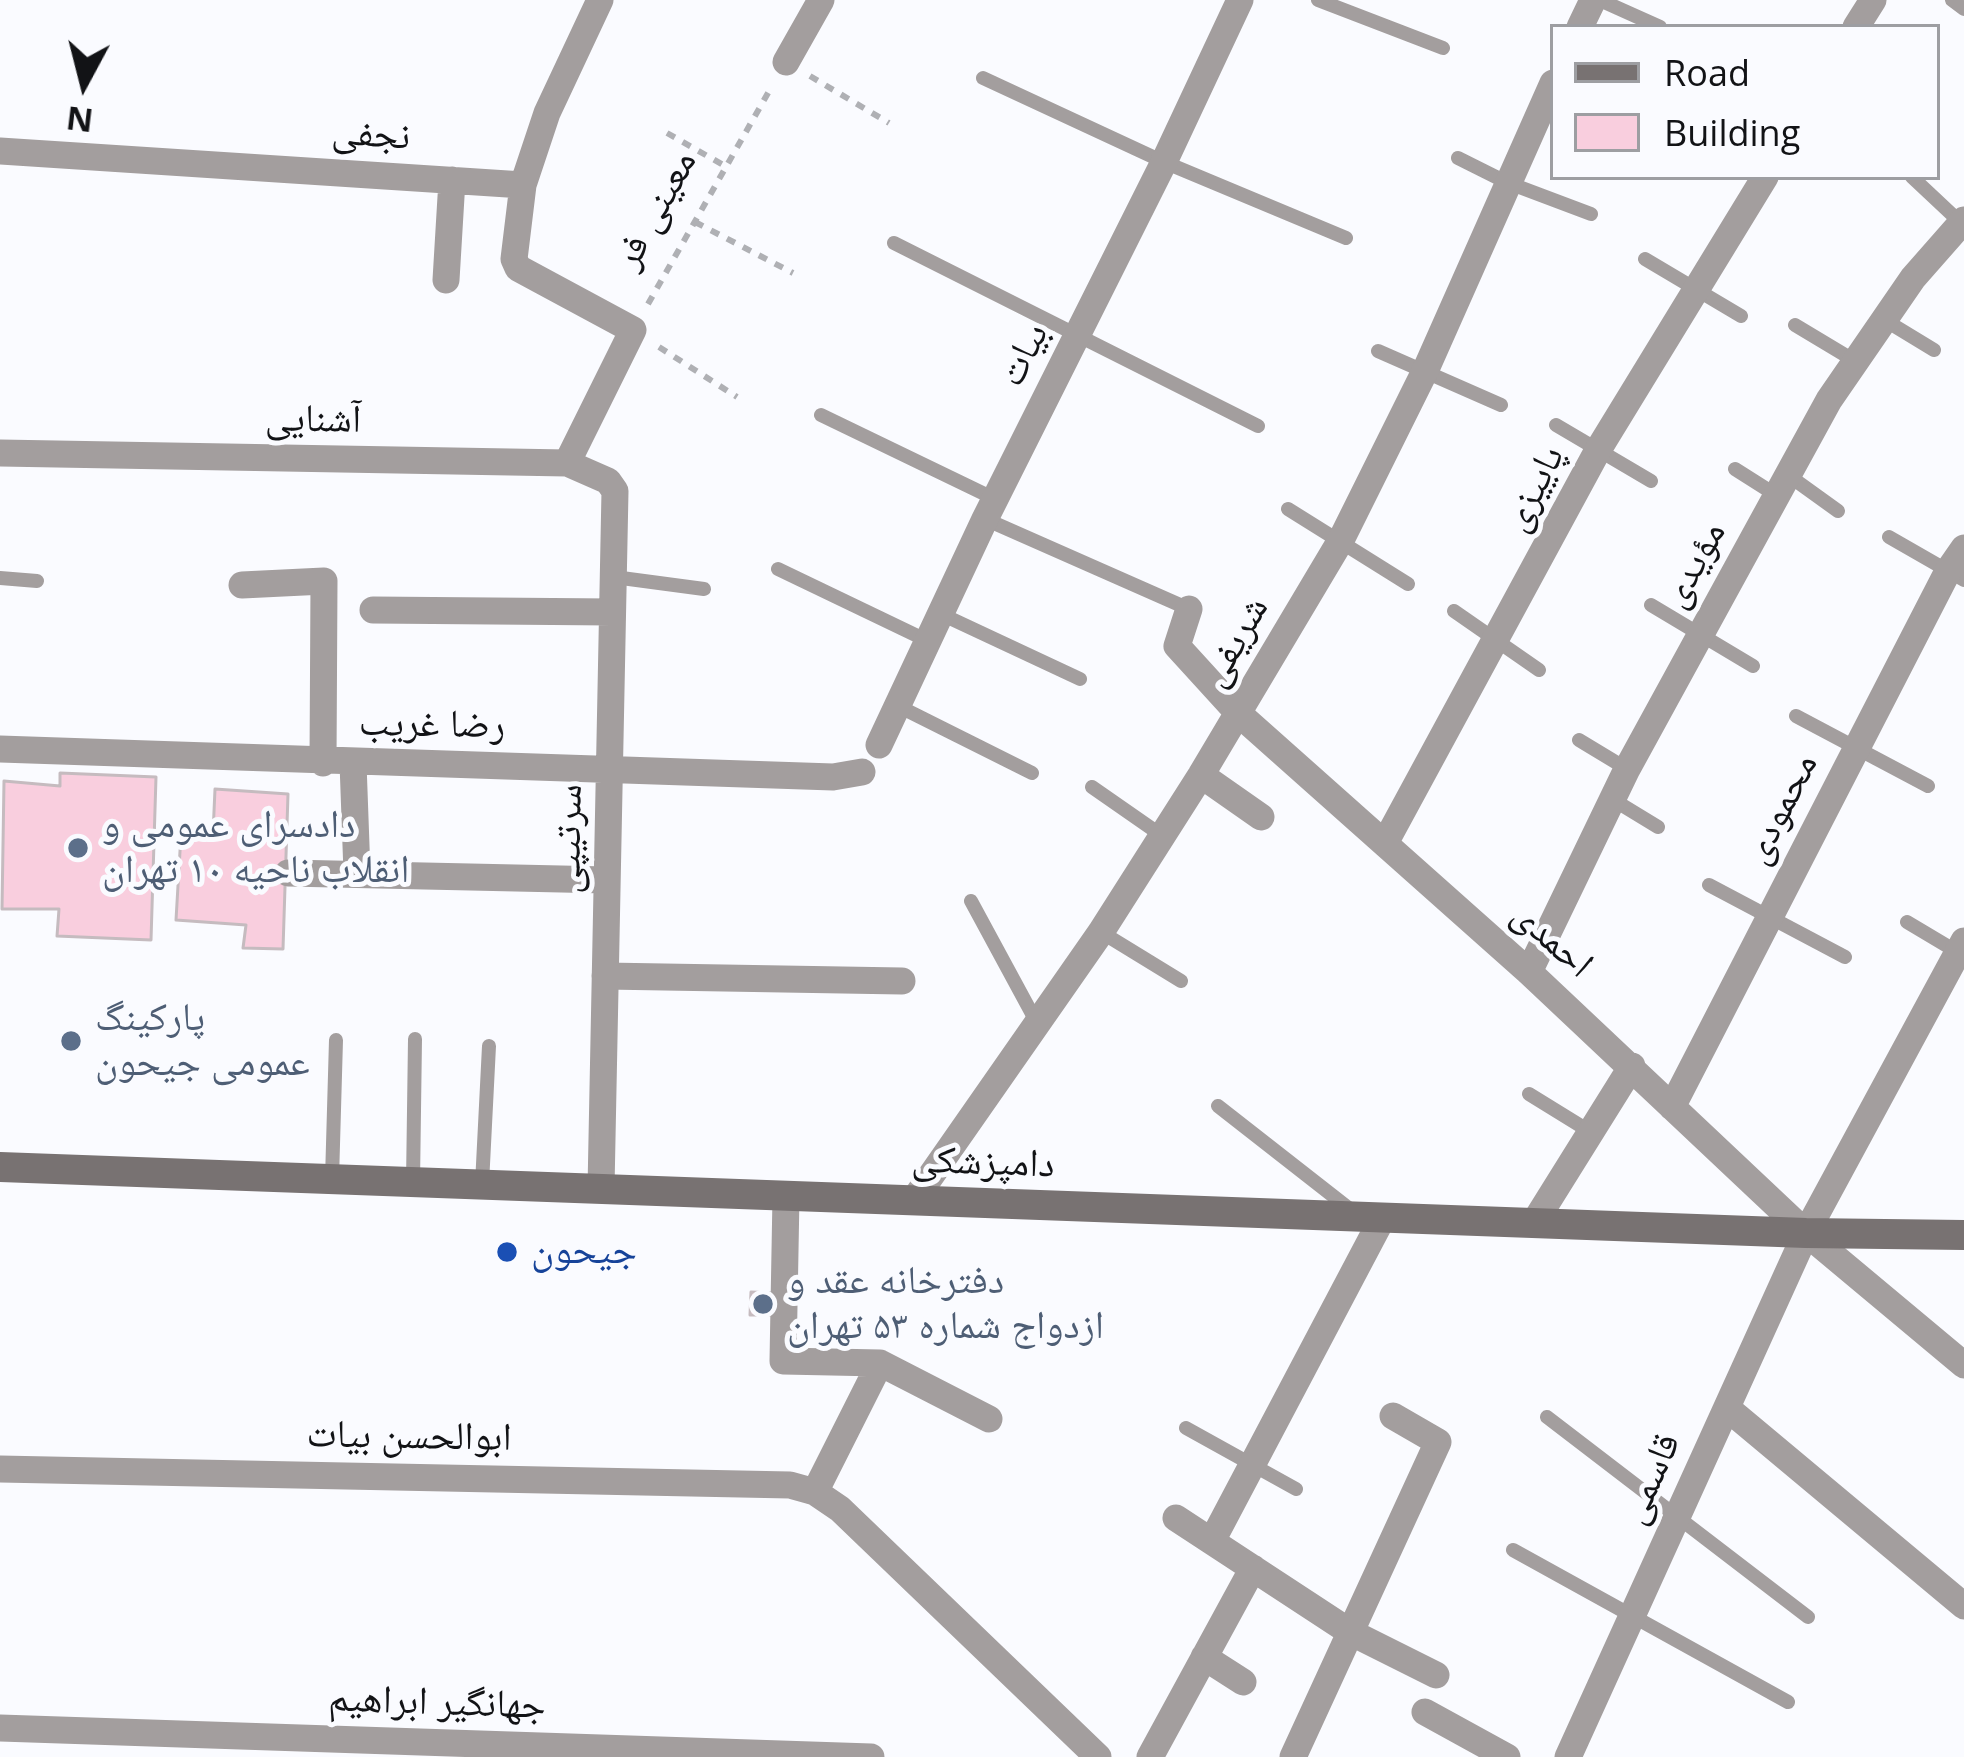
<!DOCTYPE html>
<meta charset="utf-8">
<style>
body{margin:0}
#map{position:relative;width:1964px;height:1757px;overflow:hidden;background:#fafbff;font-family:"Open Sans",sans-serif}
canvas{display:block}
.legend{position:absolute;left:1550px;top:24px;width:390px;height:156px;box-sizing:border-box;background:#fafbff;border:3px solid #9d9ea2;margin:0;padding:15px 21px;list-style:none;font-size:36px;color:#121316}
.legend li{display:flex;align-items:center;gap:24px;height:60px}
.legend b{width:60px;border:3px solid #9d9ea2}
.north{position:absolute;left:24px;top:24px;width:120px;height:120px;-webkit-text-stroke:9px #fafbff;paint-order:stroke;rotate:187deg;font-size:33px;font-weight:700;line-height:48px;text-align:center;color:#121316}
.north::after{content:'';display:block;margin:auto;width:42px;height:54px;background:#121316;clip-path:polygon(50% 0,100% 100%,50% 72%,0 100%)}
</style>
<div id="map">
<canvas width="1964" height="1757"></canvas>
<ul class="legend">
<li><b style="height:15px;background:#787272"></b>Road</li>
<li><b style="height:33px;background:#f9cede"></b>Building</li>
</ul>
<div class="north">N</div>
</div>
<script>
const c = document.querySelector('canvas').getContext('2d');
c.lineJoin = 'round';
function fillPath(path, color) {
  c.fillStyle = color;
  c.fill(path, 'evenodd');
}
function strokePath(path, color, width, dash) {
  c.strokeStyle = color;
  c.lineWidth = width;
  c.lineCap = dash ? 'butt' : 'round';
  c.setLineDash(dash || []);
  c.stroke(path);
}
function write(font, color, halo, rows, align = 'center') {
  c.font = font + ' "Open Sans","Noto Naskh Arabic",sans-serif';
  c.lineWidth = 10;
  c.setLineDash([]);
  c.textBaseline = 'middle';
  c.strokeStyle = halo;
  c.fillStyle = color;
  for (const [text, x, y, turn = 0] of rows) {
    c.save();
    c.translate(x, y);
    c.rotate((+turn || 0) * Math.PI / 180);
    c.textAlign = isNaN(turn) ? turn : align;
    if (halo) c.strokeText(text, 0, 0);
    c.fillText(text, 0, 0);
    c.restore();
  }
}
const building = new Path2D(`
 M 60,773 L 156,777 L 151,940 L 57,936 L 59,909 L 2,909 L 4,781 L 60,786 Z
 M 215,789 L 288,794 L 283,949 L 243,948 L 246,925 L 176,920 L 181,834 L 213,834 Z
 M 751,1292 L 776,1293 L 776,1315 L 750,1315 Z`);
fillPath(building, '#f9cede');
strokePath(building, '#c5bbbf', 3);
strokePath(new Path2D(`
 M 810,76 L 889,123
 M 667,133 L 725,166
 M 695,222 L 793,273
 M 648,304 L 772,86
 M 659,347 L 737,397`), '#afb0b4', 6, [9, 9]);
strokePath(new Path2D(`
 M 1318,0 L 1443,48
 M 1600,0 L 1660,27
 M 1952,0 L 1964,9
 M 983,78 L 1164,162 L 1346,238
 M 1458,158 L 1506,182 L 1591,214
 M 1912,177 L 1961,223
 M 894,243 L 1258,426
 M 1645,259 L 1741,316
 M 1883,319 L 1934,350
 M 1795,325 L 1855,361
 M 1378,351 L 1501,405
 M 821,415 L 995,499
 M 1556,425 L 1651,481
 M 1735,469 L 1776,495
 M 1788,475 L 1838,511
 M 1288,509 L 1408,584
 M 985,519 L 1189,609
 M 1889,537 L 1964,580
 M 778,569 L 928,641
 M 614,577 L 704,589
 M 0,578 L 37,581
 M 1651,605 L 1753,666
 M 1454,611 L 1539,670
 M 941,614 L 1080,679
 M 898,706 L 1032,773
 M 1796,716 L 1928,786
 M 1579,740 L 1627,769
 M 1092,787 L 1161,835
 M 1612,799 L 1658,827
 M 1709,885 L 1845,957
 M 971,901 L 1037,1023
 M 1907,922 L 1959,953
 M 1101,932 L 1181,981
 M 1529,1094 L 1589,1131
 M 1218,1106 L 1351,1210
 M 332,1179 L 336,1040
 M 413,1182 L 415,1039
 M 482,1184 L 489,1046
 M 1547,1417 L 1808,1617
 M 1186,1428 L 1296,1489
 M 1513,1550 L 1788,1702`), '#a39e9e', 14);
strokePath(new Path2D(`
 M 1580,27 L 1593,0
 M 1856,27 L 1873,0
 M 786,62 L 821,0
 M 0,151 L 523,185
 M 446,280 L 452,180
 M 0,453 L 567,463 L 608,481 L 615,491 L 601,1188
 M 567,463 L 633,330 L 518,268 L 514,259 L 523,185 L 547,113 L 600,0
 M 242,585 L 324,581 L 323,763
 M 1189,609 L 1177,646 L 1239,714 L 1529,972 L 1806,1233 L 1964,1365
 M 373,610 L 612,612
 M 879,745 L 985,519 L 1164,162 L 1240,0
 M 0,749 L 833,777 L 862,772
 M 353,763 L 357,873
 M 1201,775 L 1261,817
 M 1385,843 L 1598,450 L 1765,177
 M 288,873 L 607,880
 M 1529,972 L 1627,769 L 1829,400 L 1913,278 L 1964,220
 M 605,976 L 902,981
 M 1672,1107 L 1948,571 L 1964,548
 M 786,1196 L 783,1361 L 880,1363 L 815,1492
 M 914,1200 L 1101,932 L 1201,775 L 1341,540 L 1426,369 L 1553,83
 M 1534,1223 L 1632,1066
 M 880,1363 L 989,1419
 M 1727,1408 L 1964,1606
 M 0,1469 L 790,1485 L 815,1492 L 840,1509 L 1098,1757
 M 1176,1518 L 1350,1632 L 1436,1675
 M 1212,1541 L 1383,1217
 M 1204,1657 L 1243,1682
 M 1425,1712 L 1507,1757
 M 0,1728 L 871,1757
 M 1150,1757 L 1253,1568
 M 1293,1757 L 1438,1442 L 1393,1416
 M 1568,1757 L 1806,1233 L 1964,941`), '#a39e9e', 27);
strokePath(new Path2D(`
 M 0,1167 L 1806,1233 L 1964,1235`), '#787272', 30);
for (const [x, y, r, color] of [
 [78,848,12,"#5c6f8a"],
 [71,1041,12,"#5c6f8a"],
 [507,1252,12,"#1a4fb4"],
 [763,1304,12,"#5c6f8a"]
]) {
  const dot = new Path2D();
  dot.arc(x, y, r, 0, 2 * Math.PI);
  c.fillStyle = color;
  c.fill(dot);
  strokePath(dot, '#fafbff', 4.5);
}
write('39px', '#121316', '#fafbff', [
 ["نجفی",371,135,4],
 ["معینی فر",656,210,-61],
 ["بیات",1024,355,-63],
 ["آشنایی",313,420,1],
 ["پاییزی",1534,489,-63],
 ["مؤیدی",1694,565,-61],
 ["شریفی",1235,642,-60],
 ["رضا غریب",432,725,1],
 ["محمودی",1781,809,-63],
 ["سرتیپی",569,839,-89],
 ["احمدی",1552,940,42],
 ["دامپزشکی",983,1163,2],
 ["ابوالحسن بیات",409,1437,1],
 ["قاسمی",1651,1479,-66],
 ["جهانگیر ابراهیم",437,1703,2]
]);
write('39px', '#4e5e75', '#fafbff', [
 ["دادسرای عمومی و",102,826],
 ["انقلاب ناحیه ۱۰ تهران",102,871],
 ["پارکینگ",95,1019],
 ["عمومی جیحون",95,1064],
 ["دفترخانه عقد و",787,1282],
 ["ازدواج شماره ۵۳ تهران",787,1327]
], 'left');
write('39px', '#164399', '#fafbff', [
 ["جیحون",531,1252]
], 'left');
</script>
